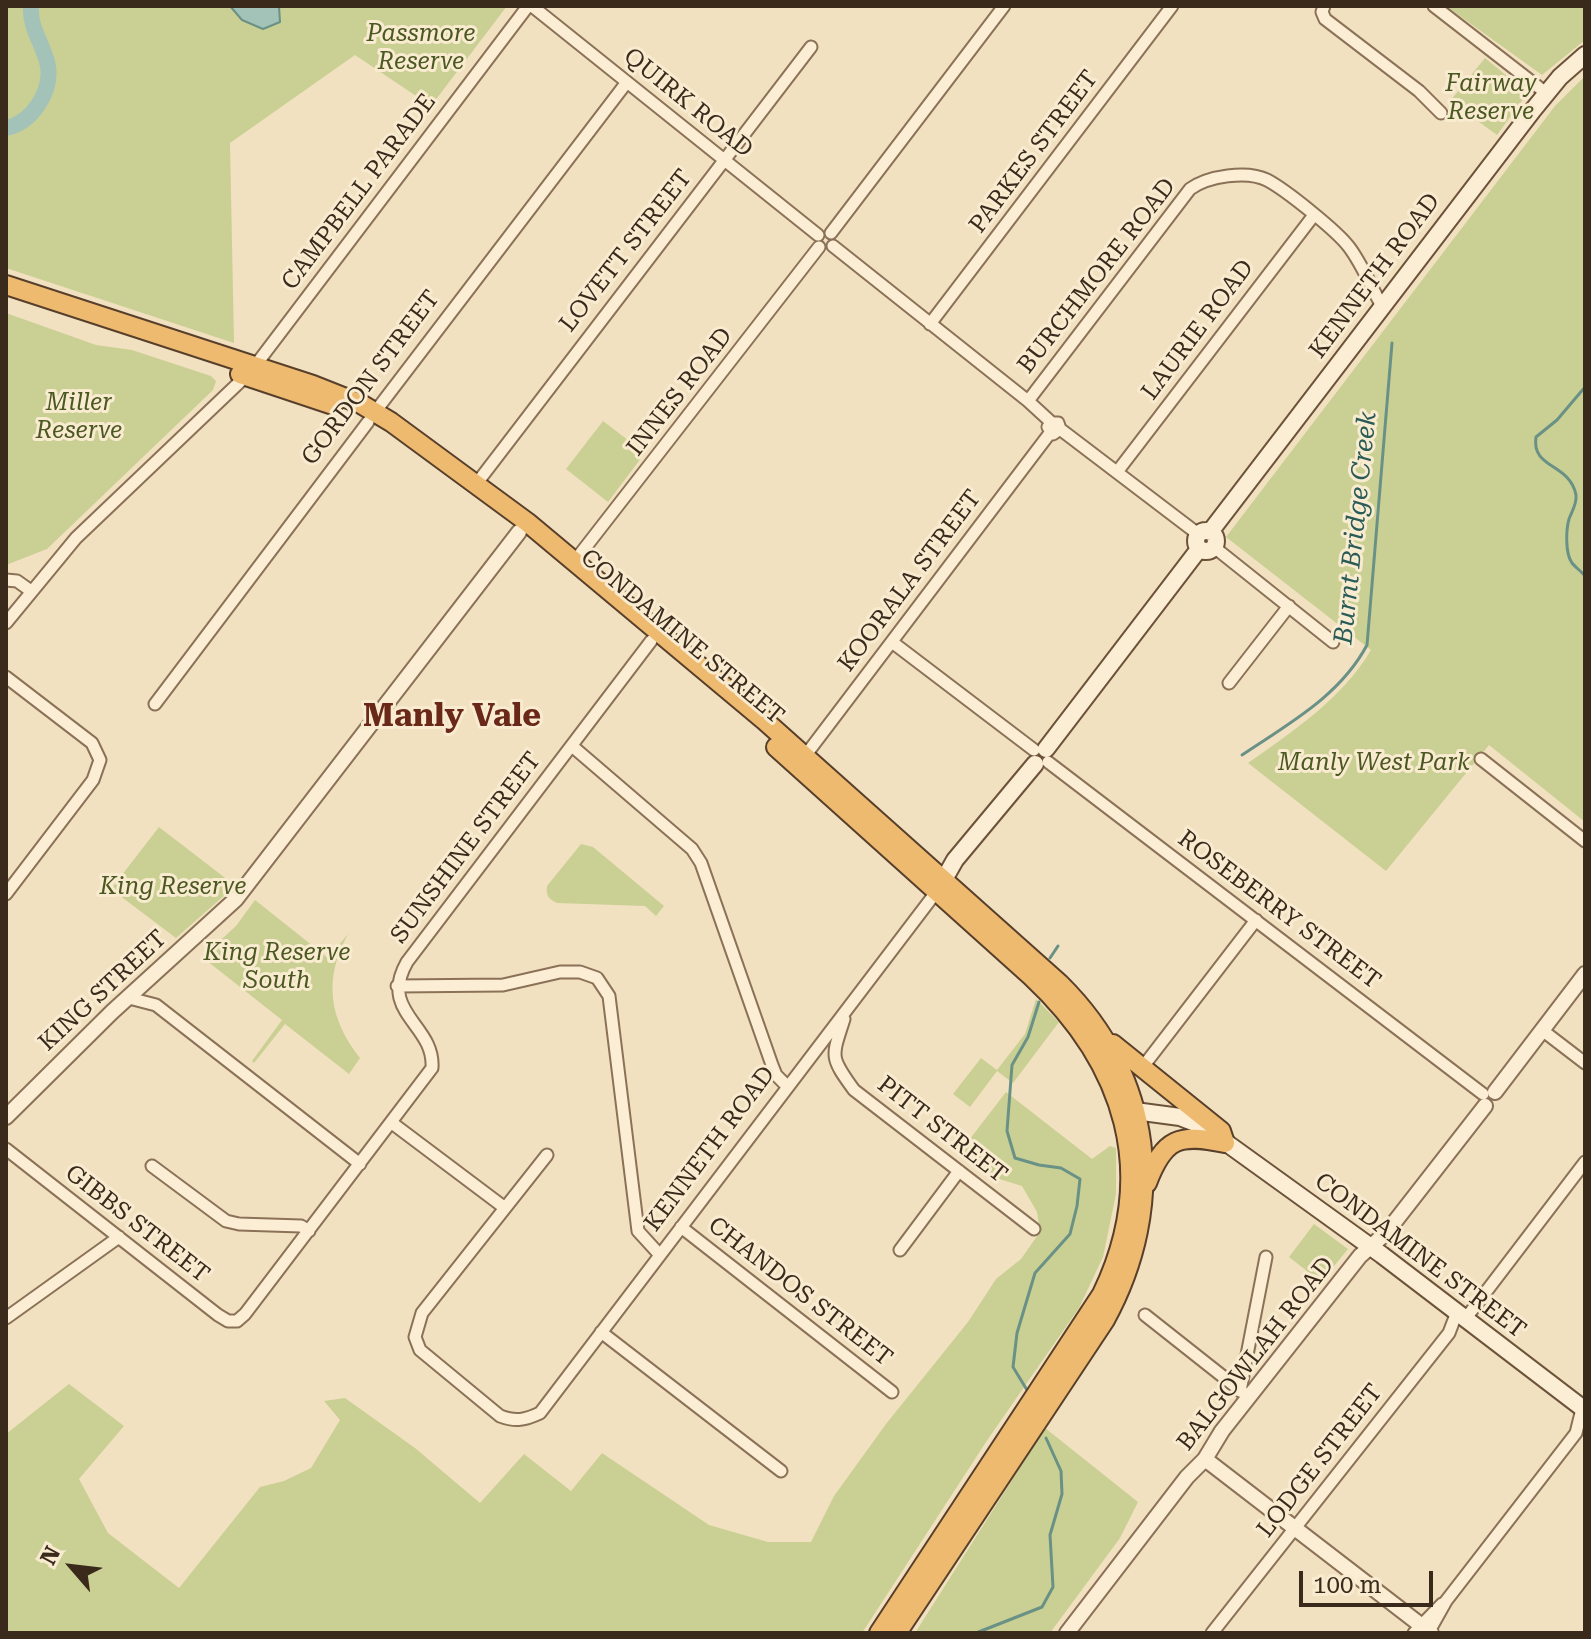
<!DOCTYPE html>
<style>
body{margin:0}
#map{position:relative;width:1591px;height:1639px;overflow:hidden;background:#f1e1c0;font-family:"Roboto Serif",serif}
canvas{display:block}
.frame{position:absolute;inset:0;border:8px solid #3a2a1c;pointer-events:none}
.north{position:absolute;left:32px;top:1527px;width:80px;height:80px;-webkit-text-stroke:6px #f8ebd0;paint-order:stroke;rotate:298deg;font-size:22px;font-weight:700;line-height:32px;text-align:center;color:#3a2a1c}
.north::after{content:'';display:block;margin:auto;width:28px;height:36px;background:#3a2a1c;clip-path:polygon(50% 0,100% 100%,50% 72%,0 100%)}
.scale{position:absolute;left:1299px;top:1571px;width:134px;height:36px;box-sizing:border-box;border:4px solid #3a2a1c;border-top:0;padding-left:10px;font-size:24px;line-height:28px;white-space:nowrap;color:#3a2a1c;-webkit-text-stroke:6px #f8ebd0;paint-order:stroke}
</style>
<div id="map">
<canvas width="1591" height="1639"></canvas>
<div class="frame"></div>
<div class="north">N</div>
<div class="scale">100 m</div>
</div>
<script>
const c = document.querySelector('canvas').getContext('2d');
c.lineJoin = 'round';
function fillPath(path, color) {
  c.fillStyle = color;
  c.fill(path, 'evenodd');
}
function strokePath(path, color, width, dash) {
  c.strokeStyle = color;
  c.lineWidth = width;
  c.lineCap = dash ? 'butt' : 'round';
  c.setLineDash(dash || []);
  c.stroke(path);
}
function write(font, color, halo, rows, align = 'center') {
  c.font = font + ' "Roboto Serif",serif';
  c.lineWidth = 6;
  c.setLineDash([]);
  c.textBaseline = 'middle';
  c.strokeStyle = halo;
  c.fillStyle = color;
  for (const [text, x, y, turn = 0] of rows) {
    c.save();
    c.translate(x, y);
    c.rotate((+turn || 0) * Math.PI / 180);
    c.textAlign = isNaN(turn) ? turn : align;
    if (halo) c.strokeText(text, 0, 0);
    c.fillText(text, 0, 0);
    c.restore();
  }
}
fillPath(new Path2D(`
 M 6,6 L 230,6 L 242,20 L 280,22 L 279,6 L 507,6 L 431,106 L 355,55 L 230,143 L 234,343 L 6,268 Z
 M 1446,6 L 1585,6 L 1585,40 L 1542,75 Z
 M 1485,58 L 1524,90 L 1524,98 L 1497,135 L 1464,111 L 1457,112 L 1450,101 Z
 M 1585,76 L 1585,822 L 1489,745 L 1386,871 L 1248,763 C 1292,732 1343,698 1371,650 L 1226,537 L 1555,106 Z
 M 6,313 L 96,345 L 132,350 L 211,376 L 216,381 L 213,390 L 47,549 L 6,565 Z
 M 603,421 L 645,453 L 608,502 L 566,469 Z
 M 159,827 L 233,884 L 226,894 L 176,938 L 111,889 Z
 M 581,844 L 593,847 L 664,906 L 656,916 L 645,906 L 557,903 C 548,899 546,895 547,886 Z
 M 255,900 L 328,958 L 348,934 C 323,979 329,1019 360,1058 L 349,1074 L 285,1024 L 254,1063 L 252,1061 L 282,1020 L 202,957 L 236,926 Z
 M 1036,999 L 1059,1022 L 1013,1083 L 997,1071 L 970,1107 L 953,1094 L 981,1058 L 997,1070 L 1025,1034 Z
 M 1006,1092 L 1092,1159 L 1110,1146 L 1116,1148 L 1116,1194 L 1103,1257 L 1079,1308 L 988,1439 L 862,1633 L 6,1633 L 6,1434 L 69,1384 L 124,1426 L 79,1479 L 108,1533 L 179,1588 L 260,1487 L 284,1481 L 311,1468 L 340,1420 L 324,1401 L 345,1398 L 415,1448 L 480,1503 L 524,1454 L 571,1491 L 602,1453 L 709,1525 L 768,1542 L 811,1542 L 834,1496 L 886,1424 L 968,1322 L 996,1279 L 1021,1259 L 1040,1232 L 1037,1212 L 1022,1186 L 990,1176 L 959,1153 Z
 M 1314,1224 L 1348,1249 L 1321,1282 L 1289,1257 Z
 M 1045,1428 L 1138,1502 L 1120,1538 L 1050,1633 L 915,1633 Z`), '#cad093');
const water = new Path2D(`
 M 230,6 L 279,6 L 280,22 L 263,29 L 242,20 Z`);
fillPath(water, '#a3c3b9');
strokePath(water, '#6a9186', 2);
strokePath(new Path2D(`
 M 1585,387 L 1557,420 L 1536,437 C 1531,469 1570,463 1576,495 C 1577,504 1572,511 1569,519 C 1566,530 1565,553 1572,563 C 1575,567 1581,571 1585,576
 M 1242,755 C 1288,724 1340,696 1367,645 L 1392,343
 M 1050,958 L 1058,946
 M 1027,1390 L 1013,1367 L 1017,1333 L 1035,1273 L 1070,1234 L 1077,1206 L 1080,1179 L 1061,1168 L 1039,1165 L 1015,1158 L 1007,1131 L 1012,1065 L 1028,1037 L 1039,1002
 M 976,1633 L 1042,1607 L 1053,1587 L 1050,1535 L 1062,1494 L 1061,1471 L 1046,1438`), '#6a9186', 3);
strokePath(new Path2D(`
 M 6,128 C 31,123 52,93 48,66 C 44,45 29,28 31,6`), '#a3c3b9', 16);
const minor = new Path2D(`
 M 532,6 L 818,235
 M 1324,6 L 1322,12 L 1325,19 L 1419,91 L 1441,113
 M 1434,6 L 1546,93
 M 831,233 L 1004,6
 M 833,246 L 1028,401 L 1052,423
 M 930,324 L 1172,6
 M 255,366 L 528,6
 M 1028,401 L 1190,189 C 1208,176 1247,170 1267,180 C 1286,190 1337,231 1349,247 C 1362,264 1371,287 1382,306
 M 375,412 L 627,82
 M 1060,429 L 1053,434 L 1048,427 L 1052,423 L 1058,423 L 1060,429 L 1198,534
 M 1117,472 L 1314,215
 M 477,483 L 811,47
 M 1214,547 L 1333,642
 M 574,562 L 819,247
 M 6,580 L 17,581 L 31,591
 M 6,623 L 76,538 L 246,376
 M 892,642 L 1034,750
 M 6,677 L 92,743 L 100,760 L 93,780 L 6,894
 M 1229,683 L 1289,606
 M 155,704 L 368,422
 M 572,746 L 692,849 L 701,863 L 772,1065 L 776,1075 L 788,1087
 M 805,756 L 1050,433
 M 1481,759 L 1585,841
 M 1048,762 L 1483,1094
 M 397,986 L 503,985 L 560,972 L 580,972 L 597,978 L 609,996 L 638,1231 L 659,1254
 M 129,998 L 156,1005 L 360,1164
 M 844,1019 C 832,1057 829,1056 854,1090 L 1034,1229
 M 1542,1030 L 1585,1063
 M 1142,1068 L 1256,920
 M 392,1123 L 505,1208
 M 6,1149 L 218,1315 L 228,1321 L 237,1321
 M 547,1155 L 422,1313 L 415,1337 L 420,1350 L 500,1416 C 516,1422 525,1420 540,1413 L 937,891
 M 152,1166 L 226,1221 L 239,1224 L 301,1226 L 309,1231
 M 681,1227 L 892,1392
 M 900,1250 L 959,1171
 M 1145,1315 L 1245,1394
 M 6,1318 L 119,1237
 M 1466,1318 L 1585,1162
 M 237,1321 L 245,1314 L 432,1068 C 435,1024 378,1013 407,962 L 651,641
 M 601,1332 L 781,1471
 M 1240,1391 L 1266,1257
 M 1212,1633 L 1449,1333 L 1457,1312
 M 1414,1633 L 1442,1604
 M 1428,1633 L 1446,1601 L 1576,1433 L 1582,1409`);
const tertiary = new Path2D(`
 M 1495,1092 L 1585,974
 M 6,1117 L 112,1012 L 236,899 L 519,532
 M 1205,1459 L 1431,1633
 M 1067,1633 L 1187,1477 L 1205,1459 L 1222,1431 L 1360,1256 L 1386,1233 L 1485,1106`);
const secondary = new Path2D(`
 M1196 541a10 10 0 1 1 20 0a10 10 0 1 1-20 0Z
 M 1210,532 L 1533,110 L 1560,77 L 1585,55
 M 1046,749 L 1199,549
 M 938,890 L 955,860 L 1035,764
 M 1135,1111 L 1180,1117 L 1203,1126 L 1382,1255 L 1585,1410`);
const trunk = new Path2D(`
 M 6,285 L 313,385 L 361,404 L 391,422 L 527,522 L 764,720 L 1060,984 C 1154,1077 1168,1205 1105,1320 L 897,1633
 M 240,374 L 333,405
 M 776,747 L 1031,976 C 1125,1064 1160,1173 1102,1294 L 879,1633
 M 1113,1044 L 1221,1131 L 1225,1143 C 1179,1133 1164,1138 1147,1183`);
strokePath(minor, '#8b7157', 15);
strokePath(tertiary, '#8b7157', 18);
strokePath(secondary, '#6d523a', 20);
strokePath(trunk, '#583f2b', 22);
strokePath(minor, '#fbeed4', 11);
strokePath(tertiary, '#fbeed4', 14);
strokePath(secondary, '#fbeed4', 16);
strokePath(trunk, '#eeba70', 18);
write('italic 24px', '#4b5821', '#f8ebd0', [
 ["Passmore",421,34],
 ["Reserve",421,62],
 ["Fairway",1491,84],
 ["Reserve",1491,112],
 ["Miller",79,403],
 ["Reserve",79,431],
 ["Manly West Park",1374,763],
 ["King Reserve",173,887],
 ["King Reserve",277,953],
 ["South",277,981]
]);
write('24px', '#3a2a1c', '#f8ebd0', [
 ["QUIRK ROAD",688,103,39],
 ["PARKES STREET",1034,152,-53],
 ["CAMPBELL PARADE",359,192,-53],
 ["LOVETT STREET",626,251,-52],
 ["BURCHMORE ROAD",1097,276,-52],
 ["KENNETH ROAD",1375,276,-53],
 ["LAURIE ROAD",1198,330,-53],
 ["GORDON STREET",371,378,-53],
 ["INNES ROAD",680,392,-52],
 ["KOORALA STREET",910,581,-53],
 ["CONDAMINE STREET",682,637,40],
 ["SUNSHINE STREET",466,848,-53],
 ["ROSEBERRY STREET",1279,910,37],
 ["KING STREET",103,991,-43],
 ["PITT STREET",942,1130,38],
 ["KENNETH ROAD",710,1149,-53],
 ["GIBBS STREET",137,1224,38],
 ["CONDAMINE STREET",1420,1256,37],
 ["CHANDOS STREET",800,1292,38],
 ["BALGOWLAH ROAD",1256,1354,-52],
 ["LODGE STREET",1320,1461,-52]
]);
write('italic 26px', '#2a5b56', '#f8ebd0', [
 ["Burnt Bridge Creek",1356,528,-84]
]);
write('bold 32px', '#692818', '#f8ebd0', [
 ["Manly Vale",452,717]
]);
</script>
